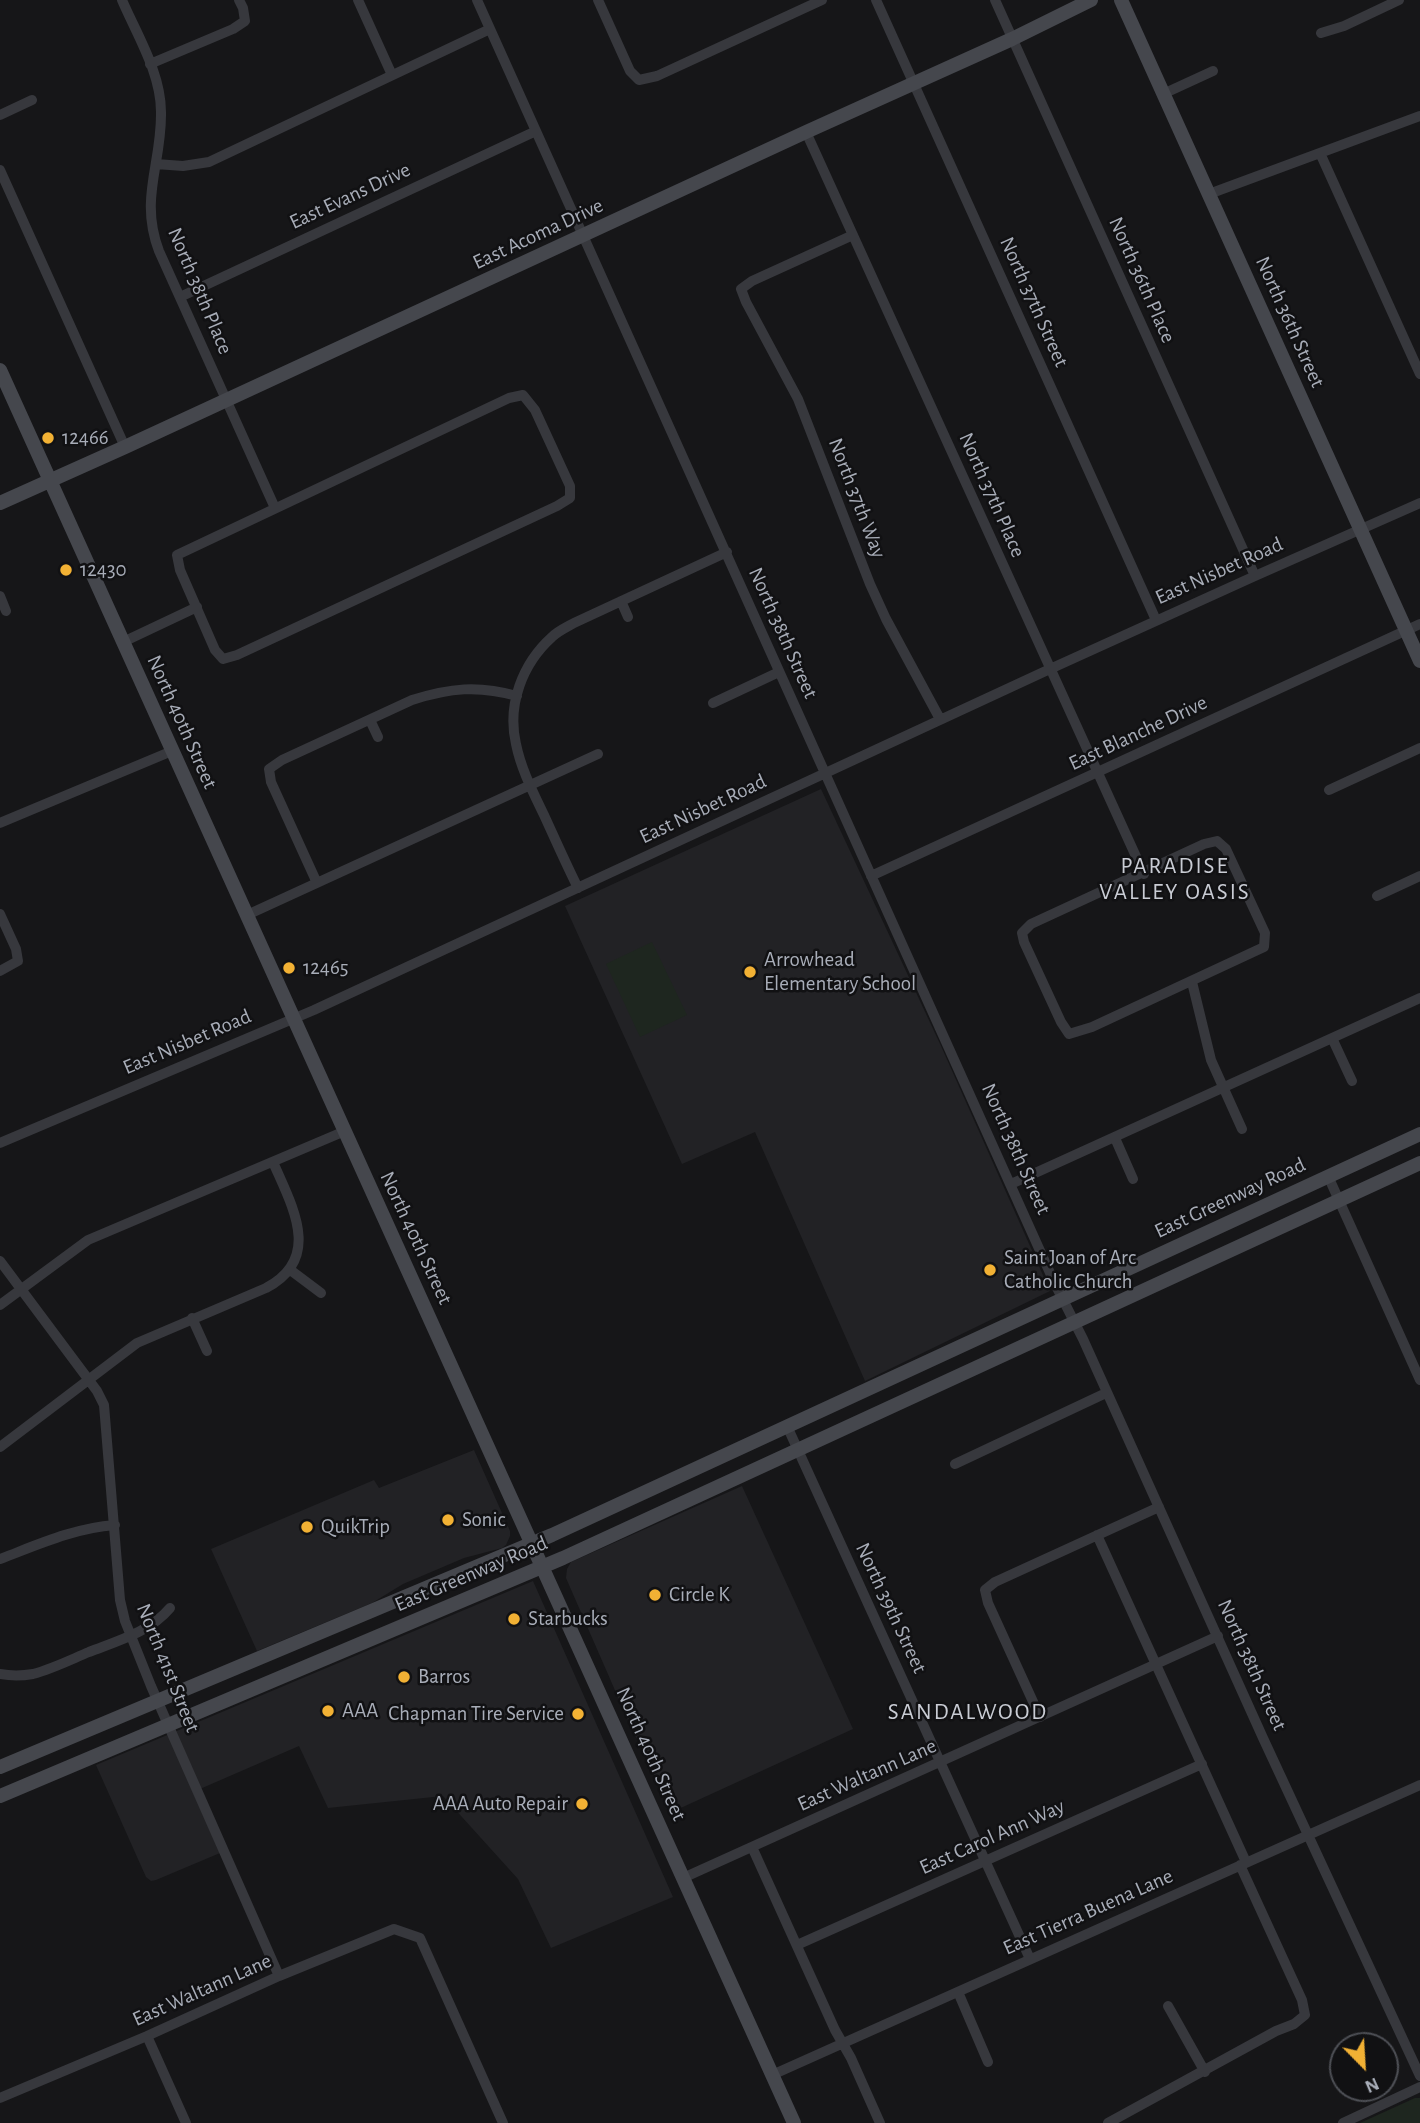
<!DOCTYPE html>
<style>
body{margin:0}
#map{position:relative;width:1420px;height:2123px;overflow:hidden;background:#161618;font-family:"Alegreya Sans",sans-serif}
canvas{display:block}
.north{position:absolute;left:1329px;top:2032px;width:70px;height:70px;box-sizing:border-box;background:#111113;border:2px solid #4d4f55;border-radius:50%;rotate:156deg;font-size:19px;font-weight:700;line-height:28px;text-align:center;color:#a8adb8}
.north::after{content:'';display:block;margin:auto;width:24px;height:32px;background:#f2b134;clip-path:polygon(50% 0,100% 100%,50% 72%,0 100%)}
</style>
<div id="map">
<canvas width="1420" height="2123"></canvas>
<div class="north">N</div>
</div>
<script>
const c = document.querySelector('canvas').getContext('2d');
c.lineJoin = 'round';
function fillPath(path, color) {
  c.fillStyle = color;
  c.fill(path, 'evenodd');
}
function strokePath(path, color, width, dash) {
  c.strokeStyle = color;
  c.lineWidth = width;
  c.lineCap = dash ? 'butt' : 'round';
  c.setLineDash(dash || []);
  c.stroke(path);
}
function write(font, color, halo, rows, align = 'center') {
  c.font = font + ' "Alegreya Sans",sans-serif';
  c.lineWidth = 5;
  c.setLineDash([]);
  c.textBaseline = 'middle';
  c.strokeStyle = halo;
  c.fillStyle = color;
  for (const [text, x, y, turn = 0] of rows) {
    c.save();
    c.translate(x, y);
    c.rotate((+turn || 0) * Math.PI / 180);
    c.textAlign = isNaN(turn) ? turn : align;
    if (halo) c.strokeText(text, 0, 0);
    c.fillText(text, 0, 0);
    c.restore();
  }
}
fillPath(new Path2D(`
 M 821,789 L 941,1046 L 1050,1291 L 865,1381 L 755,1132 L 682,1164 L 565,906 Z
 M 474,1450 L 510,1531 L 510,1536 L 506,1545 L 502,1548 L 464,1558 L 403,1584 L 372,1603 L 257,1651 L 211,1549 L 374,1480 L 379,1488 Z
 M 742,1486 L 853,1729 L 672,1812 L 631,1727 L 566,1578 L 567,1569 L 571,1562 Z
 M 533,1581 L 673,1897 L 551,1948 L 518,1879 L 443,1796 L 328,1808 L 299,1746 L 193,1792 L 220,1853 L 156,1880 L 151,1881 L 146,1877 L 96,1765 Z`), '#222225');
fillPath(new Path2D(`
 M 652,942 L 687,1015 L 640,1037 L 606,964 Z
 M 1415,2098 L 1420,2098 L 1420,2123 L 1360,2123 Z`), '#1e261f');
strokePath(new Path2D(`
 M 122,0 C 137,35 161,73 161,112 C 162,164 139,198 159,251 L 275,508
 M 358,0 L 392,75
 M 477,0 L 1055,1284 L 1083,1339 L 1263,1738 L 1420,2076
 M 598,0 L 630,71 L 639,80 L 657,76 L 822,0
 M 876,0 L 1156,620
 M 995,0 L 1255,576
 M 1321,33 L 1344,26 L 1399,0
 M 150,64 L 233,29 L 245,21 L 243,8 L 239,0
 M 1163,94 L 1213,71
 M 0,115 L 32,100
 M 806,132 L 1144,874
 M 1320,153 L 1420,374
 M 156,164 L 183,166 L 209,162 L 490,29
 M 0,170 L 125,447
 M 1209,194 L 1420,116
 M 853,235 L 752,281 L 741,289 L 746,302 L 798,399 L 870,584 L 886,619 L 940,719
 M 180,297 L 536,131
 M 523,395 L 535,410 L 570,486 L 570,498 L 557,506 L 237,655 L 223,659 L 215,650 L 180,570 L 177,555 L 509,398 Z
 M 0,596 L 6,611
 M 621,601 L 628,617
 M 123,642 L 197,607
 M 713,703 L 779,672
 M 370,720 L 378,737
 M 1329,790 L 1420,748
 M 0,823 L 172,751
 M 1217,841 L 1226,849 L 1265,933 L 1264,947 L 1092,1027 L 1069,1034 L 1061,1022 L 1024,942 L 1022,933 L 1031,924 L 1204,844 Z
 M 871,876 L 1420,624
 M 317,883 L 271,782 L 269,769 L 282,760 L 412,700 C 450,688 478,685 517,696
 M 578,888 C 566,864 555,839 544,815 C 533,792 521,769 516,744 C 507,705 522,664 552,637 C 558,631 567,627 574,623 L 727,552
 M 1377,896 L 1420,876
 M 0,914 L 16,949 L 18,961 L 0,971
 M 247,915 L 598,754
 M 1192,982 L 1211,1060 L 1242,1129
 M 1332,1038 L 1352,1081
 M 1115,1138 L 1133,1179
 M 0,1143 L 314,1010 L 1050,669 L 1255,576 L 1420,503
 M 1328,1176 L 1420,1380
 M 1011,1184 L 1420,998
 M 0,1261 L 97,1391 L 104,1405 L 120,1600 L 125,1621 L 151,1686 L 279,1976
 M 289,1269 L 321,1293
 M 0,1305 L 88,1240 L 345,1131
 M 192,1318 L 207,1351
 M 787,1426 L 1030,1959
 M 0,1447 L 137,1343 L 266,1288 C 323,1258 292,1206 273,1162
 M 955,1464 L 1106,1393
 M 1097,1535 L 1246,1862
 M 0,1559 C 37,1545 74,1528 115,1525
 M 0,1674 C 11,1676 21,1676 33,1674 C 52,1669 70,1660 89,1652 C 117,1641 150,1632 170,1608
 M 1040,1717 L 988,1603 L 985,1590 L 995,1582 L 1159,1507
 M 752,1847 L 835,2030 L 851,2058 L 880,2123
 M 683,1878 L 1218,1636
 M 797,1945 L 1202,1764
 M 958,1992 L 988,2062
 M 1168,2006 L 1205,2072
 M 147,2036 L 186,2123
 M 772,2075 L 1420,1785
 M 0,2098 L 147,2036 L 279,1976 L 394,1929 L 420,1938 L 503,2123
 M 1108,2123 L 1276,2031 L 1294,2024 L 1305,2015 L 1302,2000 L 1240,1865
 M 1343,2123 L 1420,2087`), '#37383d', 10);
strokePath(new Path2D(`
 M 1121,0 L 1420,661
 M 0,370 L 794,2123
 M 0,503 L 125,447 L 806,132 L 1012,39 L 1091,0
 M 0,1767 L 552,1535 L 1420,1134
 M 0,1796 L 563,1558 L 1420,1163`), '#45474d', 14);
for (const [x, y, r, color] of [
 [48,438,7,"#f2b134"],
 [66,570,7,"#f2b134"],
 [289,968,7,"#f2b134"],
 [750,972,7,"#f2b134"],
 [990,1270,7,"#f2b134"],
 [448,1520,7,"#f2b134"],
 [307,1527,7,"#f2b134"],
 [655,1595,7,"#f2b134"],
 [514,1619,7,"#f2b134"],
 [404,1677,7,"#f2b134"],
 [328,1711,7,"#f2b134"],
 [578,1714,7,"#f2b134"],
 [582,1804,7,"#f2b134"]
]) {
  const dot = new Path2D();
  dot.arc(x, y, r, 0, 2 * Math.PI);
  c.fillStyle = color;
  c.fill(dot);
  strokePath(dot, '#111113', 2.5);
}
write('21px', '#a8adb8', '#111113', [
 ["East Evans Drive",350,196,-25],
 ["East Acoma Drive",538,234,-25],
 ["North 36th Place",1142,280,66],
 ["North 38th Place",200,291,67],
 ["North 37th Street",1034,302,66],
 ["North 36th Street",1290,322,66],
 ["North 37th Place",992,495,66],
 ["North 37th Way",857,498,69],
 ["East Nisbet Road",1219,571,-24],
 ["North 38th Street",783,633,66],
 ["North 40th Street",182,722,66],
 ["East Blanche Drive",1138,733,-25],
 ["East Nisbet Road",703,809,-25],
 ["East Nisbet Road",187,1042,-23],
 ["North 38th Street",1016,1149,66],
 ["East Greenway Road",1230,1198,-25],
 ["North 40th Street",416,1238,65],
 ["East Greenway Road",471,1574,-23],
 ["North 39th Street",891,1608,65],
 ["North 38th Street",1252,1665,66],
 ["North 41st Street",168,1668,68],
 ["North 40th Street",651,1754,66],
 ["East Waltann Lane",867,1775,-24],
 ["East Carol Ann Way",992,1837,-24],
 ["East Tierra Buena Lane",1088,1912,-24],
 ["East Waltann Lane",202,1990,-24]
]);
write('21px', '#a8adb8', '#111113', [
 ["12466",62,438],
 ["12430",80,570],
 ["Arrowhead",764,960],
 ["Elementary School",764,984],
 ["12465",303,968],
 ["Saint Joan of Arc",1004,1258],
 ["Catholic Church",1004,1282],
 ["Sonic",462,1520],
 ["QuikTrip",321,1527],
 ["Circle K",669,1595],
 ["Starbucks",528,1619],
 ["Barros",418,1677],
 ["AAA",342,1711],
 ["Chapman Tire Service",564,1714,"right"],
 ["AAA Auto Repair",568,1804,"right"]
], 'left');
c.letterSpacing = '2px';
write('23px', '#c9ccd4', '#111113', [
 ["PARADISE",1175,866],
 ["VALLEY OASIS",1175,892],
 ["SANDALWOOD",968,1712]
]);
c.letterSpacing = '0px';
</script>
